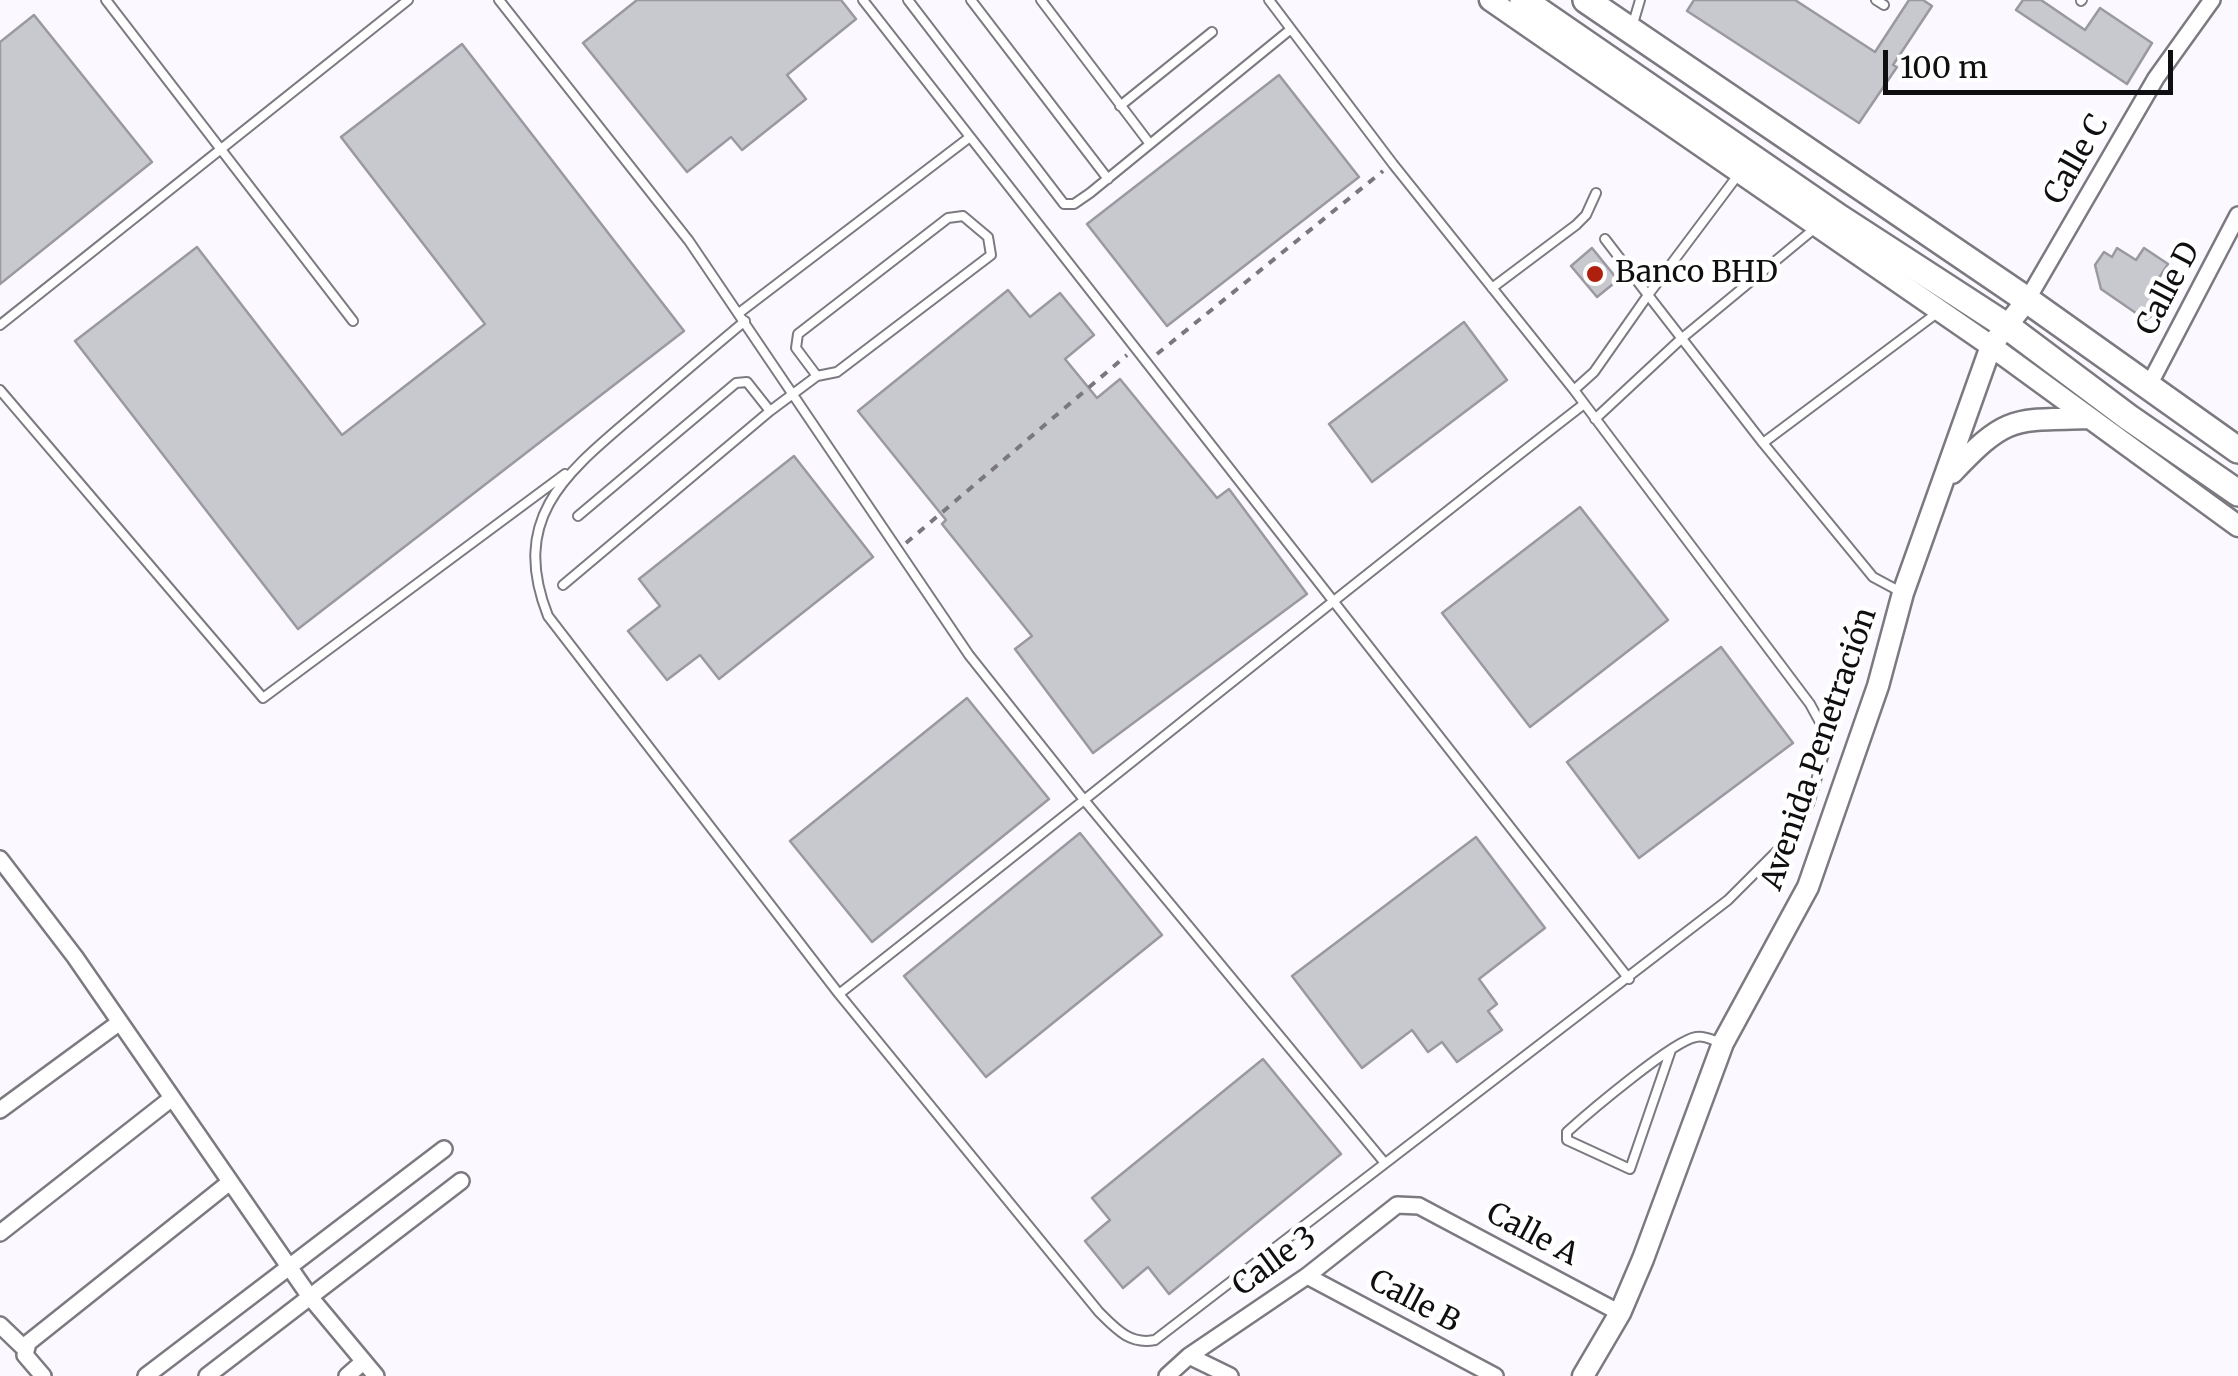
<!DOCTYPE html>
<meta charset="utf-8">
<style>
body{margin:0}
#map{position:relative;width:2238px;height:1376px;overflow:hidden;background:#fbf8ff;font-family:Merriweather,serif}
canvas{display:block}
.scale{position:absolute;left:1883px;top:50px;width:290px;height:45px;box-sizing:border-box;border:5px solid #0f0e10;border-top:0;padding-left:12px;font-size:30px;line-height:35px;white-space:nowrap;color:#0f0e10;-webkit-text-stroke:8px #fff;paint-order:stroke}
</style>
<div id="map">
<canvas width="2238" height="1376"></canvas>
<div class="scale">100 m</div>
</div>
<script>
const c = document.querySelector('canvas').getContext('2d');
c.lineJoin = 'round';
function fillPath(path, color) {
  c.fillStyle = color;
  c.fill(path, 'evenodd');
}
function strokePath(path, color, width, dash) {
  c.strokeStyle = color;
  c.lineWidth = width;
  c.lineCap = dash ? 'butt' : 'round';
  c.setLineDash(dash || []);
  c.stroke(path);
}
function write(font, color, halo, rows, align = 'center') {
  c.font = font + ' Merriweather,serif';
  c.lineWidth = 9;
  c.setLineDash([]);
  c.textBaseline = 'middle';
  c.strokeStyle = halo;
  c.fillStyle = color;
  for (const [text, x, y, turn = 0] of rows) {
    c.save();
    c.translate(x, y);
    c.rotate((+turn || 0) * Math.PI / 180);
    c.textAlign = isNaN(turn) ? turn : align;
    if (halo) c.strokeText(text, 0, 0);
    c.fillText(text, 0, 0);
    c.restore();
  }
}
const building = new Path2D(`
 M 637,0 L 841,0 L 856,19 L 787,75 L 806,99 L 742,150 L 731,137 L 687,172 L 583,43 Z
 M 1694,0 L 1795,0 L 1875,52 L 1909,0 L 1923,0 L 1932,6 L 1893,65 L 1897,67 L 1859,123 L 1687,11 Z
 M 2023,0 L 2041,0 L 2085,30 L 2100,8 L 2152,43 L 2127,84 L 2016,10 Z
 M 34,15 L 152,162 L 0,284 L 0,42 Z
 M 462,44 L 684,331 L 298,629 L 75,341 L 197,247 L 342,435 L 485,324 L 341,137 Z
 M 1279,75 L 1359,177 L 1167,326 L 1087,224 Z
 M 1592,248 L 1618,280 L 1597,297 L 1571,266 Z
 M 2117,248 L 2136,260 L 2144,248 L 2168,264 L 2157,281 L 2176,293 L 2170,303 L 2146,320 L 2101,289 L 2095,265 L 2104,252 L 2112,257 Z
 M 1008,290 L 1030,317 L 1060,293 L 1094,335 L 1065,359 L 1097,398 L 1120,379 L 1217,498 L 1229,489 L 1307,594 L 1093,753 L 1015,649 L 1032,636 L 942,524 L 946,520 L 858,411 Z
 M 1464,322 L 1507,380 L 1372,482 L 1329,424 Z
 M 794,456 L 873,557 L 719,679 L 700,655 L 667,680 L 628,631 L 660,606 L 639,579 Z
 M 1580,507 L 1668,620 L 1530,727 L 1442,613 Z
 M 1721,647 L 1793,743 L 1639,858 L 1567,762 Z
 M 967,698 L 1049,799 L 872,942 L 790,841 Z
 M 1080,833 L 1162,935 L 986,1077 L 904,976 Z
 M 1476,837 L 1545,928 L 1479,979 L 1497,1004 L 1488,1011 L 1502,1030 L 1457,1062 L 1442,1042 L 1428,1052 L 1412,1030 L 1362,1068 L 1292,976 Z
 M 1263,1059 L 1341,1154 L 1169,1294 L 1148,1267 L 1123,1288 L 1085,1241 L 1110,1220 L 1092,1198 Z`);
fillPath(building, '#c8c8cf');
strokePath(building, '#9a99a0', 2.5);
const service = new Path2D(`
 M 106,0 L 353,321
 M 499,0 L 689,241 L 969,655 L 1085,801 L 1384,1162
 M 863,0 L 1629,979
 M 908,0 L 1064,204 L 1074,204 L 1090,193 L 1291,29
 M 971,0 L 1108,179
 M 1041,0 L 1150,144
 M 1876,0 L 1884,5
 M 2081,1 L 2082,0
 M 1632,27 L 1640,0
 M 1120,106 L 1212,32
 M 1738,175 L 1648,295 L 1763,443 L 1873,577 L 1899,591
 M 1492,288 L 1576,225 L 1586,215 L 1596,193
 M 739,313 L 970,137
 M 745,321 C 709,351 674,381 639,411 C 569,471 508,515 548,616 L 839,994 L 1099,1312 C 1116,1329 1130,1345 1155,1340 L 1728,900 L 1790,838 L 1809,804 L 1826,747 L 1822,726 L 1810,704 L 1574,390 L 1393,164 L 1269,0
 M 0,325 L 408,0
 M 0,390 L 263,698 L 565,474
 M 1574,390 L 1594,372 L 1648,295 L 1605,239
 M 1595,419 L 1681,339 L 1814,229
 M 1763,443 L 1937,313
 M 578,516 L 736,383 L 747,382 L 770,411 L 817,376 L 837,372 L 991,255 L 988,237 L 963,216 L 948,218 L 798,334 L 796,348 L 817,376
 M 563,585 L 770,411
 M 839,994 C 1088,799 1334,598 1584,404
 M 1671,1050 L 1630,1169 L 1567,1140 L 1567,1132 C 1588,1113 1674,1040 1696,1037 C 1704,1035 1712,1040 1719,1042`);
const minor = new Path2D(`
 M 2027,300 L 2156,78 L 2212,0
 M 2148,387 L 2238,215
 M 0,859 L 75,957 L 310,1297 L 376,1376
 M 0,1110 L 120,1022
 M 0,1233 L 172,1098
 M 1307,1276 L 1495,1376
 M 0,1325 L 25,1349
 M 1189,1356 L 1230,1376
 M 43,1376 L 25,1355 L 28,1343 L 230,1182
 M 146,1376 L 444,1149
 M 207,1376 L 461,1181
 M 347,1376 L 363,1362
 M 1167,1376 L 1189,1356 L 1307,1276 L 1397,1205 L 1419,1206 L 1620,1313`);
const tertiary = new Path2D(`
 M 1490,0 L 1991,346 L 2238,526
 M 1952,473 C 2007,415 2012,420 2090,418
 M 1583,1376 L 1620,1313 L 1643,1259 L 1723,1043 L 1808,887 L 1878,686 L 1903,593 L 1991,346 L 2027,300`);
const primary = new Path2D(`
 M 1523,0 L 1840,218 L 2008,327 L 2128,417 L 2238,493
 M 1586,0 L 2027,300 L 2238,450`);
strokePath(service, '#7c7a80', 12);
strokePath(minor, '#7c7a80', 20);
strokePath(tertiary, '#7c7a80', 25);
strokePath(primary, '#7c7a80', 30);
strokePath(new Path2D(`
 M 1157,354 L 1383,171
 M 906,543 L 1127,355`), '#7a787c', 4, [8, 8]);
strokePath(service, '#fff', 8);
strokePath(minor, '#fff', 15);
strokePath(tertiary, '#fff', 20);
strokePath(primary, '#fff', 25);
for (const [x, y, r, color] of [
 [1595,274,10,"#ae1f0e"]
]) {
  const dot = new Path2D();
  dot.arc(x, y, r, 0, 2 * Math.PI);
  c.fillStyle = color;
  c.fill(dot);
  strokePath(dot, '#fff', 4);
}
write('30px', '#0f0e10', '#fff', [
 ["Calle C",2077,160,-60],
 ["Calle D",2169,289,-62],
 ["Avenida Penetración",1820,749,-71],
 ["Calle A",1532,1235,28],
 ["Calle 3",1275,1262,-36],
 ["Calle B",1414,1302,28]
]);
write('30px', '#0f0e10', '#fff', [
 ["Banco BHD",1615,274]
], 'left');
</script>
